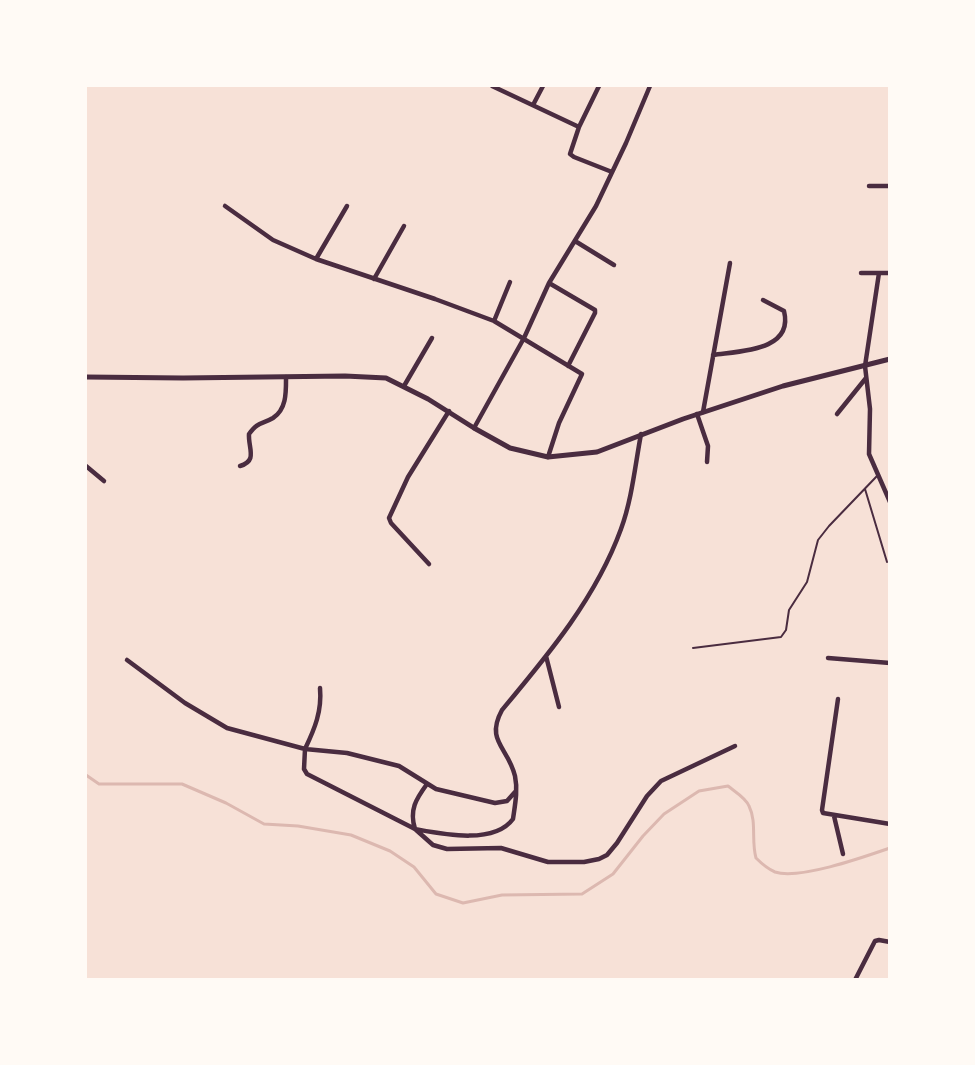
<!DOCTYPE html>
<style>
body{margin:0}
#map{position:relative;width:975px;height:1065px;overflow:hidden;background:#f7e1d7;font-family:"Source Sans 3",sans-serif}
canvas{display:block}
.frame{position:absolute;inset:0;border:87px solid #fffaf5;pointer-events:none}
</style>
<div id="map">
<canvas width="975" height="1065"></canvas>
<div class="frame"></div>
</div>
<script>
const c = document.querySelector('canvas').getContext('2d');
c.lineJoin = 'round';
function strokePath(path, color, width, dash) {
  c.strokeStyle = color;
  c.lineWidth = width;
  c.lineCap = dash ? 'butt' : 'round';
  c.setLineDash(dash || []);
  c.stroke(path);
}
strokePath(new Path2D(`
 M 86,775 L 99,784 L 182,784 L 226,803 L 264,824 L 298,826 L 351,835 L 390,851 L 414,867 L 436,894 L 463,903 L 502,895 L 582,894 L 613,874 L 643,836 L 664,814 L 699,791 L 728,786 C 734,791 746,798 749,806 C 757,822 751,841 756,858 C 761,863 768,869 775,872 C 799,880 864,857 890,848`), '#dcb8b0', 3);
strokePath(new Path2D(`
 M 865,489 L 887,562
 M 693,648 L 781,637 L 786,630 L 789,610 L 807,582 L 818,540 L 829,526 L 877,476`), '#4a2c40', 2);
strokePath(new Path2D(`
 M 492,86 L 579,127 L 570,154 L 574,157 L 612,172
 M 533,105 L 543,86
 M 579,127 L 599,86
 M 869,186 L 890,186
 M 225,206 L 273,240 L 316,259 L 435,299 L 494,321 L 582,374 L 559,423 L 548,457
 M 575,241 L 614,265
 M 316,259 L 347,206
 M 861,273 L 890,273
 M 879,273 L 865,366 L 870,409 L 869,454 L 890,502
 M 374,279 L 404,226
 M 549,283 L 595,310 L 595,313 L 568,366
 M 494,321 L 510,282
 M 713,355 C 740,351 794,351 784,311 L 763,300
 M 404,386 L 432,338
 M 703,412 L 730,263
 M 697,414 L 708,446 L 707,462
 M 837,414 L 866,378
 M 474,428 L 524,338 L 549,283 L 596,206 L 626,143 L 650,86
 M 641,434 C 635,466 632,499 621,529 C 596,598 548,655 502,710 C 485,741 508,747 515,776 C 518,790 515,805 513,819 C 494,845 442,834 415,829 L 433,845 L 447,849 L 501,848 L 548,862 L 584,862 L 599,859 L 607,855 L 617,843 L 647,796 L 661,781 L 735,746
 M 86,466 L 104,481
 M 240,466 C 258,461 248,448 249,434 C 259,421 261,425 273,418 C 287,409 286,391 286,377
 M 429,564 L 391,523 L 389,518 L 408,477 L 449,411
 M 546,656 L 559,707
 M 828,658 L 890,663
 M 127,660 L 185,703 L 227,728 L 305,749 C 315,728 322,711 320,688
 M 838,699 L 822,810 L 823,813 L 890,824
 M 834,816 L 843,854
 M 415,829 L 307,774 L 304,769 L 305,749 L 347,753 L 399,766 L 436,789 L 495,803 L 507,801 L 515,792
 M 415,829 C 409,810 416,799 427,784
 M 855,980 L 875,941 L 879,940 L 890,942`), '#4a2c40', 4.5);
strokePath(new Path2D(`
 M 86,377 L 183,378 L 345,376 L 386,378 L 428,399 L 474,428 L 510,448 L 548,457 L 597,452 L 683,419 L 783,386 L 890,359`), '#4a2c40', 5);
</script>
